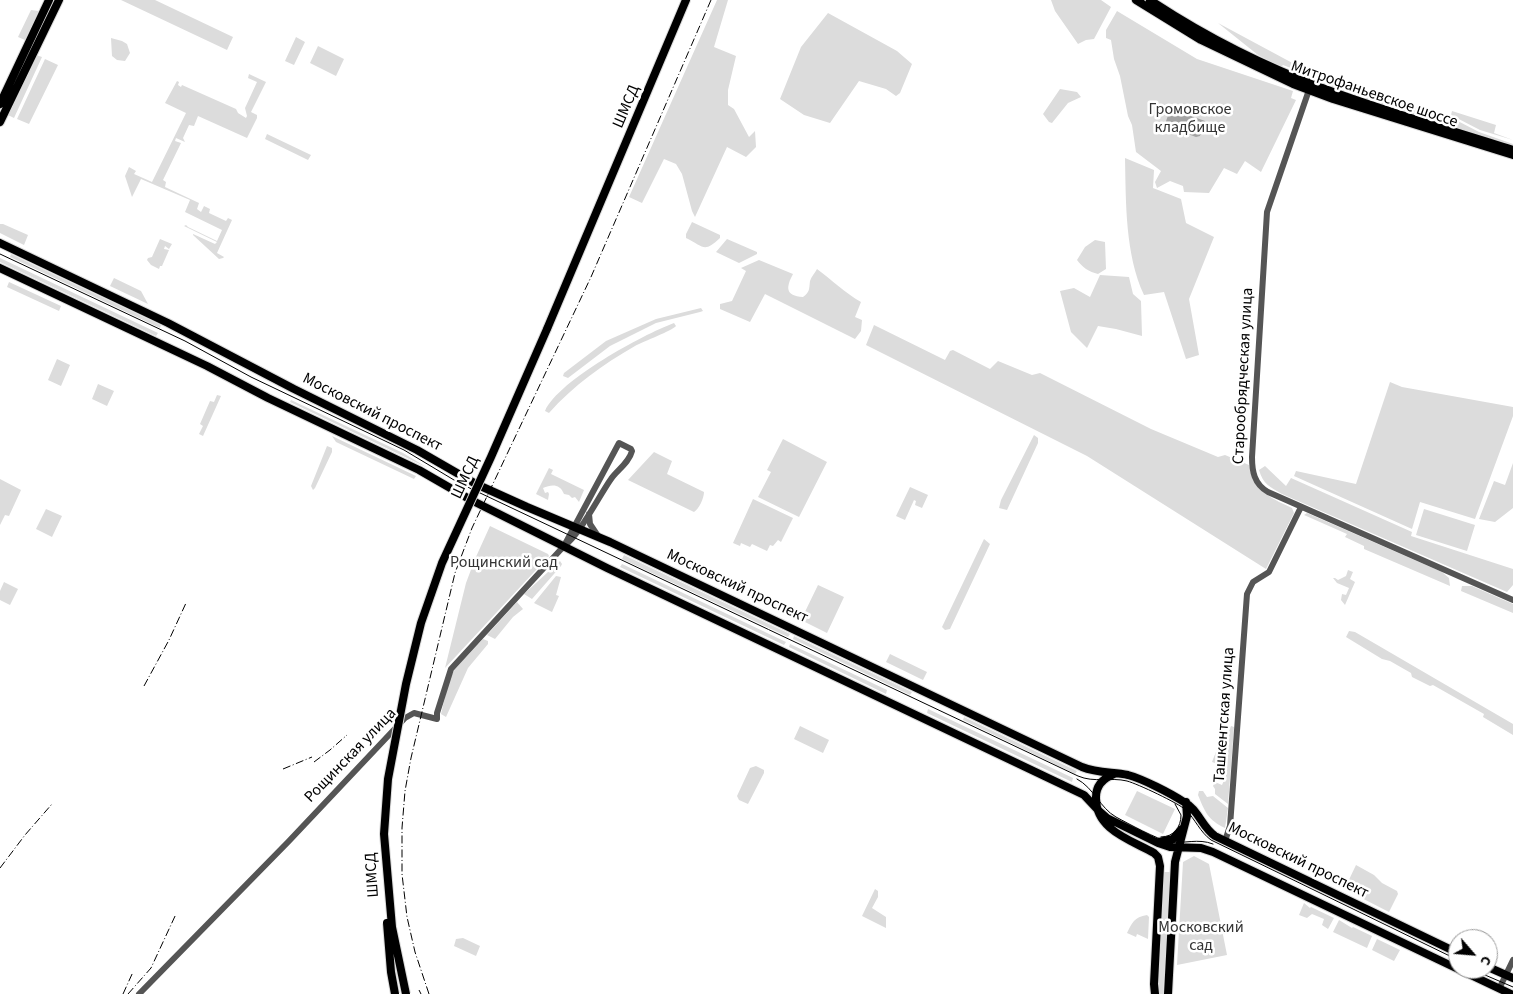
<!DOCTYPE html>
<meta charset="utf-8">
<style>
body{margin:0}
#map{position:relative;width:1513px;height:994px;overflow:hidden;background:#fff;font-family:"Source Sans 3",sans-serif}
canvas{display:block}
.north{position:absolute;left:1448px;top:929px;width:50px;height:50px;box-sizing:border-box;background:#fff;border:1px solid #999;border-radius:50%;rotate:117deg;font-size:14px;font-weight:700;line-height:20px;text-align:center;color:#000}
.north::after{content:'';display:block;margin:auto;width:18px;height:22px;background:#000;clip-path:polygon(50% 0,100% 100%,50% 72%,0 100%)}
</style>
<div id="map">
<canvas width="1513" height="994"></canvas>
<div class="north">С</div>
</div>
<script>
const c = document.querySelector('canvas').getContext('2d');
c.lineJoin = 'round';
function fillPath(path, color) {
  c.fillStyle = color;
  c.fill(path, 'evenodd');
}
function strokePath(path, color, width, dash) {
  c.strokeStyle = color;
  c.lineWidth = width;
  c.lineCap = dash ? 'butt' : 'round';
  c.setLineDash(dash || []);
  c.stroke(path);
}
function write(font, color, halo, rows, align = 'center') {
  c.font = font + ' "Source Sans 3",sans-serif';
  c.lineWidth = 5;
  c.setLineDash([]);
  c.textBaseline = 'middle';
  c.strokeStyle = halo;
  c.fillStyle = color;
  for (const [text, x, y, turn = 0] of rows) {
    c.save();
    c.translate(x, y);
    c.rotate((+turn || 0) * Math.PI / 180);
    c.textAlign = isNaN(turn) ? turn : align;
    if (halo) c.strokeText(text, 0, 0);
    c.fillText(text, 0, 0);
    c.restore();
  }
}
fillPath(new Path2D(`
 M 121,0 L 155,0 L 233,37 L 227,50 Z
 M 717,0 L 728,0 L 714,47 L 736,56 L 728,90 L 728,105 L 734,109 L 749,137 L 755,131 L 756,147 L 746,157 L 727,147 L 695,217 L 692,211 L 682,174 L 676,164 L 664,159 L 642,203 L 629,197 Z
 M 1051,0 L 1101,0 L 1111,7 L 1094,39 L 1086,40 L 1078,44 L 1055,11 Z
 M 31,10 L 39,11 L 25,40 L 18,37 Z
 M 1117,11 L 1197,59 L 1293,91 L 1291,98 L 1296,100 L 1261,172 L 1245,161 L 1237,174 L 1224,168 L 1209,193 L 1184,192 L 1183,186 L 1170,181 L 1157,188 L 1155,182 L 1161,171 L 1136,152 L 1132,125 L 1128,116 L 1120,76 L 1114,59 L 1111,40 L 1106,38 L 1106,30 Z
 M 828,13 L 897,51 L 912,64 L 900,93 L 896,96 L 886,89 L 859,81 L 830,123 L 804,115 L 780,99 L 801,47 Z
 M 1218,23 L 1298,66 L 1296,70 L 1283,65 L 1281,67 L 1258,55 Z
 M 296,37 L 305,42 L 294,65 L 285,61 Z
 M 111,38 L 122,41 L 127,44 L 130,53 L 125,61 L 117,60 L 112,56 Z
 M 318,46 L 344,59 L 336,76 L 310,63 Z
 M 36,55 L 42,57 L 14,118 L 8,115 Z
 M 45,59 L 58,65 L 29,124 L 17,119 Z
 M 249,74 L 266,82 L 251,112 L 257,115 L 257,118 L 247,138 L 198,116 L 194,126 L 189,125 L 183,138 L 185,142 L 176,138 L 175,141 L 181,143 L 163,180 L 166,182 L 165,187 L 199,203 L 197,209 L 201,212 L 204,206 L 210,209 L 209,213 L 226,221 L 228,218 L 232,220 L 217,253 L 224,257 L 223,258 L 219,259 L 193,235 L 193,234 L 215,244 L 217,242 L 184,226 L 186,225 L 188,227 L 217,241 L 222,230 L 185,212 L 190,200 L 141,179 L 132,197 L 125,176 L 129,167 L 136,171 L 134,174 L 152,182 L 186,113 L 165,103 L 177,81 L 179,82 L 178,85 L 181,87 L 182,85 L 236,109 L 238,113 L 246,118 L 247,116 L 245,108 L 257,82 L 248,78 Z
 M 1330,79 L 1397,100 L 1403,103 L 1400,111 L 1327,86 Z
 M 1060,89 L 1077,92 L 1081,97 L 1068,103 L 1052,123 L 1049,122 L 1043,114 Z
 M 1404,103 L 1445,116 L 1441,122 L 1437,122 L 1403,112 Z
 M 1452,111 L 1496,125 L 1494,133 L 1513,140 L 1480,130 L 1451,115 Z
 M 1450,117 L 1479,132 L 1513,144 L 1512,146 L 1452,127 L 1449,124 Z
 M 267,134 L 311,155 L 308,160 L 265,139 Z
 M 1125,158 L 1154,170 L 1153,188 L 1181,199 L 1186,223 L 1214,237 L 1189,299 L 1199,355 L 1186,359 L 1164,292 L 1144,295 C 1125,254 1126,203 1125,158 Z
 M 692,222 L 720,235 L 720,238 C 704,253 704,247 686,238 L 686,234 Z
 M 0,224 L 3,224 L 28,235 L 24,245 L 0,233 Z
 M 160,239 L 172,244 L 169,249 L 165,246 L 164,249 L 169,250 L 162,266 L 160,266 L 159,269 L 151,265 L 147,260 L 148,258 L 152,257 Z
 M 727,239 L 757,252 L 757,254 L 739,263 L 716,252 Z
 M 1095,240 L 1105,242 L 1106,269 L 1098,274 C 1089,272 1082,267 1077,260 L 1085,247 Z
 M 11,254 L 161,325 L 160,328 L 10,257 Z
 M 0,258 L 158,333 L 156,336 L 0,262 Z
 M 759,260 L 793,274 C 786,287 785,296 803,297 C 810,292 809,289 810,281 C 811,277 815,273 817,269 C 832,280 845,293 861,302 L 855,317 L 862,320 L 861,331 L 855,339 L 765,294 L 750,322 L 720,309 L 720,304 L 732,301 L 746,271 L 741,268 Z
 M 1100,275 L 1129,277 L 1133,294 L 1141,301 L 1142,336 L 1116,329 L 1098,326 L 1087,348 L 1071,332 L 1060,291 L 1074,288 L 1090,297 Z
 M 114,278 L 141,291 L 148,304 L 110,286 Z
 M 9,282 L 61,306 L 59,311 L 7,287 Z
 M 701,308 L 703,311 L 700,312 L 656,323 L 610,346 L 568,378 L 563,376 L 564,373 L 606,341 L 656,319 Z
 M 674,323 L 676,326 C 672,331 644,341 635,346 C 602,365 574,385 549,413 L 545,411 C 559,380 642,335 674,323 Z
 M 874,325 L 945,360 L 950,351 L 953,350 L 990,369 L 998,361 L 1032,375 L 1040,373 L 1151,429 L 1218,457 L 1225,455 L 1249,465 C 1259,492 1266,496 1292,508 L 1294,513 L 1266,569 L 1087,456 L 866,345 Z
 M 57,359 L 70,365 L 61,386 L 48,380 Z
 M 1390,382 L 1402,387 L 1513,407 L 1513,416 L 1475,519 L 1420,502 L 1412,529 L 1294,476 L 1296,471 L 1356,484 Z
 M 98,384 L 114,391 L 107,406 L 92,399 Z
 M 217,395 L 221,396 L 203,436 L 199,434 L 203,426 L 200,424 L 210,401 L 214,402 Z
 M 291,400 L 403,453 L 428,468 L 290,402 Z
 M 1034,435 L 1038,438 L 1038,443 L 1007,510 L 999,508 L 1001,500 Z
 M 332,436 L 416,476 L 414,479 L 336,442 Z
 M 783,439 L 827,462 L 799,517 L 758,497 L 771,472 L 767,470 Z
 M 327,446 L 332,448 L 332,452 L 315,488 L 313,490 L 311,486 Z
 M 654,452 L 672,461 L 667,474 L 704,492 C 704,498 699,509 694,512 L 628,480 Z
 M 1513,463 L 1513,508 L 1495,522 L 1479,519 L 1494,481 L 1505,485 Z
 M 1265,466 L 1286,486 L 1291,478 L 1412,532 L 1411,536 L 1513,569 L 1513,585 L 1507,592 L 1282,494 C 1270,487 1263,484 1259,470 Z
 M 549,468 L 553,470 L 551,474 L 584,490 L 579,502 L 575,497 L 572,498 L 569,495 L 564,494 C 560,484 552,484 543,488 L 545,493 L 548,492 L 549,494 L 548,500 L 536,494 Z
 M 0,479 L 21,490 L 9,516 L 5,515 L 0,525 Z
 M 910,487 L 928,495 L 922,508 L 915,505 L 916,501 L 914,500 L 905,520 L 896,516 Z
 M 753,499 L 793,518 L 781,542 L 778,540 L 773,546 L 770,545 L 767,551 L 752,544 L 750,547 L 741,543 L 740,546 L 733,543 Z
 M 46,509 L 62,516 L 52,537 L 36,529 Z
 M 1424,509 L 1475,525 L 1467,551 L 1416,535 Z
 M 1307,513 L 1442,572 L 1449,578 L 1450,586 L 1364,549 L 1364,546 L 1345,537 L 1347,534 L 1304,515 Z
 M 490,526 L 548,554 L 549,556 L 445,668 L 466,583 L 475,559 Z
 M 984,539 L 990,544 L 950,629 L 945,630 L 942,627 Z
 M 624,555 L 790,634 L 788,637 L 622,559 Z
 M 560,561 L 562,564 L 561,566 L 532,599 L 524,594 Z
 M 622,564 L 786,642 L 784,645 L 620,567 Z
 M 1348,570 L 1353,572 L 1350,579 L 1355,582 L 1345,605 L 1341,600 L 1342,594 L 1346,595 L 1349,588 L 1337,583 L 1333,578 L 1335,578 L 1338,580 L 1346,576 Z
 M 556,576 L 561,577 L 556,595 L 559,596 L 552,612 L 534,603 Z
 M 4,582 L 18,589 L 10,605 L 0,600 L 0,591 Z
 M 818,585 L 844,597 L 827,633 L 801,620 Z
 M 1462,586 L 1472,586 L 1513,604 L 1513,613 L 1461,591 Z
 M 517,602 L 523,609 L 513,617 L 495,639 L 487,635 Z
 M 1349,631 L 1355,632 L 1513,724 L 1513,735 L 1483,717 L 1484,714 L 1433,685 L 1430,686 L 1412,677 L 1411,673 L 1390,661 L 1382,659 L 1346,637 Z
 M 794,636 L 912,692 L 910,695 L 793,639 Z
 M 483,639 L 488,641 L 488,644 L 468,668 L 446,717 L 441,714 L 449,680 L 455,669 Z
 M 790,644 L 887,690 L 886,694 L 789,647 Z
 M 890,654 L 927,672 L 923,680 L 886,662 Z
 M 928,709 L 1073,778 L 1072,782 L 927,713 Z
 M 964,717 L 1077,771 L 1075,774 L 963,720 Z
 M 800,726 L 829,740 L 823,753 L 794,739 Z
 M 1231,726 L 1234,727 L 1228,804 L 1215,794 L 1215,789 L 1213,786 L 1215,782 L 1222,785 L 1227,773 L 1225,768 L 1226,765 L 1216,761 L 1215,763 L 1212,762 L 1219,744 L 1226,747 L 1228,742 L 1222,740 Z
 M 756,766 L 764,770 L 764,773 L 748,804 L 739,800 L 737,796 L 750,768 Z
 M 1137,791 L 1175,809 L 1163,834 L 1125,815 Z
 M 1199,791 L 1203,791 L 1207,797 L 1213,796 L 1228,808 L 1225,828 C 1208,820 1205,812 1198,795 Z
 M 1194,856 L 1209,864 L 1227,955 L 1177,965 L 1183,862 Z
 M 1356,865 L 1374,875 L 1382,883 L 1397,891 L 1398,894 L 1389,912 L 1346,890 L 1345,888 Z
 M 1163,872 L 1171,872 L 1163,994 L 1158,994 L 1156,985 Z
 M 875,889 L 878,891 L 878,897 L 872,908 L 886,917 L 886,928 L 862,916 Z
 M 1304,903 L 1310,908 L 1311,907 L 1334,918 L 1328,929 L 1322,925 L 1324,919 L 1312,914 L 1307,918 L 1299,915 Z
 M 1147,915 L 1149,917 L 1148,939 L 1137,934 L 1136,937 L 1127,933 C 1132,923 1134,917 1147,915 Z
 M 1339,920 L 1352,928 L 1353,927 L 1372,936 L 1367,948 L 1333,932 Z
 M 463,938 L 480,946 L 476,956 L 454,946 L 456,939 Z
 M 1377,939 L 1400,950 L 1394,961 L 1372,950 Z`), '#dcdcdc');
fillPath(new Path2D(`
 M 1172,109 L 1205,121 L 1200,136 L 1196,137 L 1166,126 L 1165,124 L 1170,110 Z`), '#a3a3a3');
const primary = new Path2D(`
 M 1136,0 L 1201,40 L 1293,84 L 1333,99 L 1513,155
 M 1150,0 C 1204,36 1264,66 1325,89 C 1387,112 1450,130 1513,150
 M 0,104 L 49,0
 M 0,122 L 59,0
 M 0,243 L 168,323 L 294,389 L 417,450 L 476,484 L 527,507 L 610,542 L 1082,767 C 1097,773 1112,772 1128,775 C 1143,779 1170,793 1184,802 C 1198,809 1202,827 1215,836 L 1458,953
 M 0,268 L 207,366 L 268,398 L 419,470 L 471,500 L 607,568 L 1084,795 L 1099,811 L 1107,818 L 1158,843 L 1170,847 L 1201,848 L 1213,852 L 1458,969
 M 547,329 L 686,0
 M 1114,774 C 1104,778 1096,785 1096,797 C 1095,830 1131,840 1154,853 L 1158,857 L 1160,866 L 1154,984 L 1155,994
 M 1159,842 L 1173,839 L 1182,829
 M 1488,967 L 1513,978
 M 1458,969 L 1511,994
 M 1168,994 L 1175,862 L 1187,816 L 1186,802`);
strokePath(primary, '#dbdbdb', 10);
strokePath(new Path2D(`
 M 1310,87 L 1267,212 L 1252,457 C 1252,471 1254,484 1268,492 L 1513,600
 M 589,514 L 590,524 L 598,536
 M 1225,841 L 1230,826 L 1247,594 L 1253,582 L 1269,572 L 1301,507
 M 1499,989 L 1513,960
 M 139,994 L 289,841 L 405,718 L 414,713 L 437,719 L 437,713 L 451,669 L 564,546 L 619,443 L 631,449 L 632,451 C 629,463 617,470 611,479 C 599,496 579,536 564,546`), '#555', 6);
strokePath(primary, '#000', 8);
strokePath(new Path2D(`
 M 0,254 L 185,341 L 251,377 L 404,450 L 459,483 L 1078,776 C 1094,783 1111,777 1127,781 C 1138,784 1178,803 1186,810 C 1195,819 1200,832 1211,840 L 1458,960
 M 1077,779 C 1094,788 1100,808 1116,817 C 1129,824 1156,839 1170,842 C 1184,844 1198,838 1213,844
 M 1161,837 C 1174,837 1181,827 1181,815 L 1175,804
 M 1471,969 L 1513,987`), '#000', 1);
strokePath(new Path2D(`
 M 144,686 L 169,640 L 186,603
 M 314,762 L 330,750 L 347,735
 M 283,769 L 312,757
 M 0,868 L 25,835 L 52,804
 M 419,990 L 421,994
 M 123,994 L 133,972
 M 128,994 L 151,968 L 176,914
 M 429,994 L 415,952 L 407,917 L 402,874 L 402,828 L 405,791 L 411,758 L 455,573 L 472,528 L 591,277 L 711,0`), '#000', 1, [8, 2.5, 1, 2.5]);
const primaryBridge = new Path2D(`
 M 387,923 L 391,972 L 395,994
 M 406,994 L 392,927 L 384,834 L 388,779 L 406,684 L 421,623 L 442,563 L 491,457 L 547,329`);
strokePath(primaryBridge, '#dbdbdb', 10, []);
strokePath(primaryBridge, '#000', 8);
write('16px', '#000', '#fff', [
 ["Митрофаньевское шоссе",1374,95,19],
 ["ШМСД",627,107,-67],
 ["Старообрядческая улица",1244,376,-87],
 ["Московский проспект",372,413,27],
 ["ШМСД",466,478,-65],
 ["Московский проспект",737,587,25],
 ["Ташкентская улица",1225,715,-86],
 ["Рощинская улица",351,756,-46],
 ["Московский проспект",1298,861,26],
 ["ШМСД",373,875,-94]
]);
write('16px', '#333', '#fff', [
 ["Громовское",1190,110],
 ["кладбище",1190,128],
 ["Рощинский сад",504,563],
 ["Московский",1201,928],
 ["сад",1201,946]
]);
</script>
